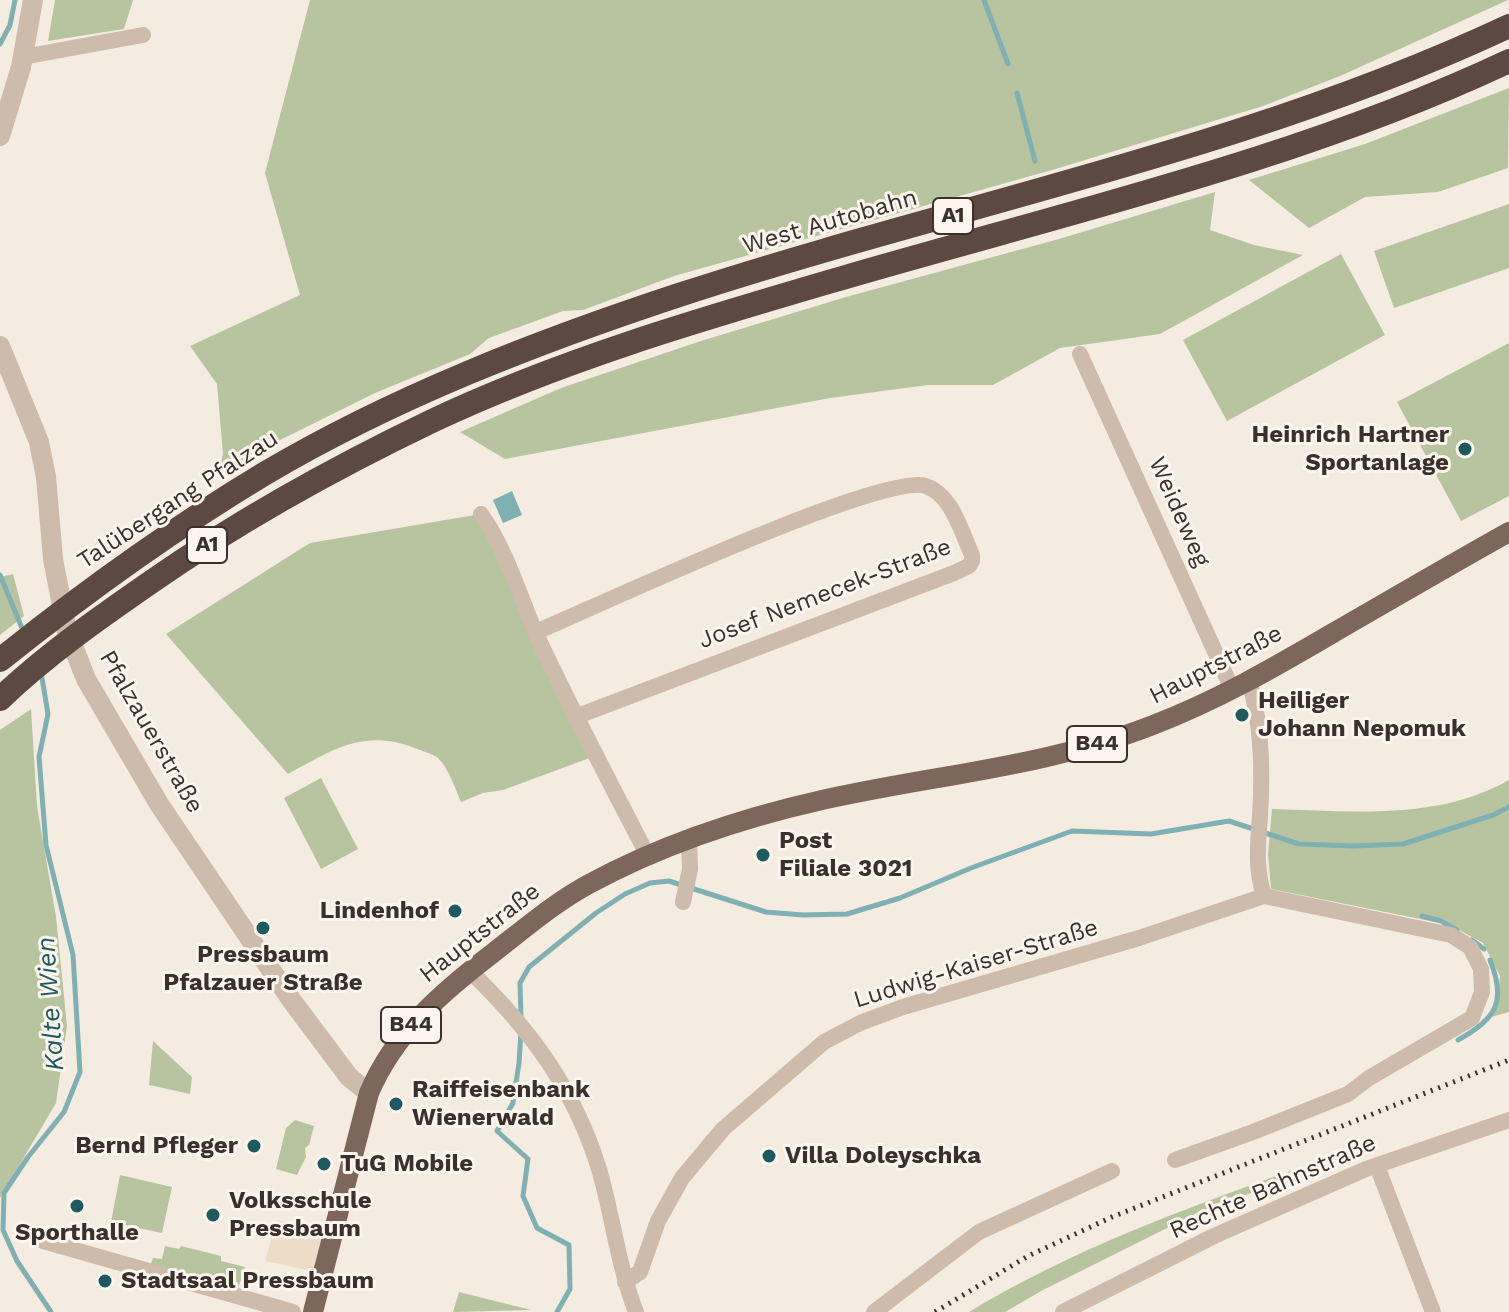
<!DOCTYPE html>
<meta charset="utf-8">
<style>
body{margin:0}
canvas{display:block;background:#f4ebe1}
</style>
<canvas width="1509" height="1312"></canvas>
<script>
const c = document.querySelector('canvas').getContext('2d');
c.lineJoin = 'round';
function fillPath(path, color) {
  c.fillStyle = color;
  c.fill(path, 'evenodd');
}
function strokePath(path, color, width, dash) {
  c.strokeStyle = color;
  c.lineWidth = width;
  c.lineCap = dash ? 'butt' : 'round';
  c.setLineDash(dash || []);
  c.stroke(path);
}
function write(font, color, halo, rows, align = 'center') {
  c.font = font + ' "Work Sans",sans-serif';
  c.lineWidth = 6;
  c.setLineDash([]);
  c.textBaseline = 'middle';
  c.strokeStyle = halo;
  c.fillStyle = color;
  for (const [text, x, y, turn = 0] of rows) {
    c.save();
    c.translate(x, y);
    c.rotate((+turn || 0) * Math.PI / 180);
    c.textAlign = isNaN(turn) ? turn : align;
    if (halo) c.strokeText(text, 0, 0);
    c.fillText(text, 0, 0);
    c.restore();
  }
}
fillPath(new Path2D(`
 M 55,0 L 133,0 L 124,29 L 48,41 Z
 M 310,0 L 1508,0 L 1340,76 L 1263,106 L 1052,170 L 674,276 L 583,310 L 563,311 L 489,338 L 470,354 L 375,393 L 274,443 L 217,478 L 223,454 L 217,384 L 190,346 L 300,295 L 265,173 Z
 M 1509,88 L 1508,168 L 1438,192 L 1365,197 L 1309,228 L 1249,180 L 1365,144 Z
 M 1215,192 L 1210,230 L 1254,245 L 1303,255 L 1160,334 L 1060,348 L 993,385 L 928,385 L 830,398 L 505,459 L 460,432 L 561,388 L 701,341 L 846,297 L 1059,239 Z
 M 1509,204 L 1509,268 L 1394,308 L 1374,251 Z
 M 1341,254 L 1385,335 L 1227,421 L 1183,340 Z
 M 1509,343 L 1509,496 L 1461,521 L 1397,402 Z
 M 481,514 L 595,756 L 503,790 L 483,793 L 461,802 C 455,788 449,769 438,758 C 433,754 422,751 415,748 C 364,728 332,750 288,774 L 166,634 L 310,543 Z
 M 13,574 L 24,616 L 0,635 L 0,577 Z
 M 31,709 L 37,806 L 56,917 L 67,1026 L 56,1103 L 0,1198 L 0,730 Z
 M 321,778 L 358,849 L 321,869 L 284,798 Z
 M 1509,780 L 1509,1012 L 1491,1017 L 1498,995 L 1500,976 L 1483,943 L 1450,925 L 1271,889 L 1268,854 L 1272,809 C 1352,811 1437,821 1509,780 Z
 M 153,1041 L 192,1077 L 190,1094 L 149,1085 Z
 M 295,1120 L 314,1126 L 309,1145 L 305,1148 L 306,1157 L 297,1175 L 276,1169 L 286,1128 Z
 M 1296,1169 L 1297,1176 L 1197,1213 L 1043,1290 L 1005,1312 L 969,1312 C 1071,1250 1184,1209 1296,1169 Z
 M 120,1175 L 172,1187 L 162,1233 L 111,1222 Z
 M 165,1246 L 179,1249 L 181,1246 L 221,1256 L 221,1261 L 245,1267 L 237,1292 L 150,1267 L 153,1258 L 162,1259 Z
 M 459,1292 L 531,1310 L 453,1312 Z`), '#b8c4a0');
fillPath(new Path2D(`
 M 277,1220 L 328,1235 L 318,1272 L 265,1261 Z`), '#ecdcc8');
fillPath(new Path2D(`
 M 512,491 L 522,515 L 503,523 L 493,500 Z`), '#7fb0b2');
strokePath(new Path2D(`
 M 984,0 L 1008,64
 M 0,44 L 10,25 L 15,0
 M 1017,93 L 1035,161
 M 0,575 L 24,633
 M 41,672 L 48,714 L 39,757 L 46,845 L 73,955 L 80,1072 L 64,1112 L 28,1157 L 4,1193 L 3,1230 L 17,1261 L 51,1312
 M 1422,916 L 1441,921 L 1457,930
 M 1472,940 L 1484,949
 M 521,1017 L 520,983 L 529,967 L 596,913 L 625,894 L 650,883 L 669,881 L 766,912 L 803,915 L 847,914 L 900,898 L 971,868 L 1072,831 L 1151,834 L 1229,821 L 1299,844 L 1354,846 L 1403,844 L 1493,815 L 1509,807
 M 521,1031 L 519,1063 L 513,1103 L 497,1131 L 528,1159 L 523,1196 L 537,1228 L 569,1245 L 570,1289 L 557,1312
 M 1458,1040 C 1496,1019 1507,1002 1490,960`), '#7fb0b2', 5);
strokePath(new Path2D(`
 M 23,57 L 143,35
 M 1080,354 L 1232,689
 M 481,514 C 507,551 519,595 537,636 C 572,711 610,783 648,856
 M 536,632 C 593,608 885,471 926,486 C 952,495 961,531 972,555 L 972,561 L 969,566 L 954,573 L 575,717
 M 1249,681 C 1262,724 1263,770 1260,816 C 1258,844 1255,868 1264,896
 M 683,902 L 690,869 L 689,839
 M 470,971 C 530,1029 574,1088 599,1169 C 613,1217 618,1266 636,1312
 M 1377,1166 L 1433,1312
 M 43,1241 L 293,1312
 M 625,1282 L 640,1272 L 658,1221 L 682,1178 L 723,1129 L 824,1042 L 860,1023 L 903,1007 L 1139,938 L 1264,896 L 1451,935 L 1470,947 L 1481,969 L 1482,992 L 1472,1018 L 1369,1078 L 1348,1094 L 1253,1132 L 1175,1160
 M 874,1312 L 979,1232 L 1112,1171
 M 1063,1312 L 1214,1236 L 1366,1169 L 1509,1120`), '#cdbbac', 16);
strokePath(new Path2D(`
 M 0,136 L 21,67 L 33,0
 M 0,346 L 39,442 L 46,477 L 53,559 L 67,631 L 86,679 L 159,804 L 292,1001 L 349,1077 L 369,1093`), '#cdbbac', 20);
strokePath(new Path2D(`
 M 313,1312 L 369,1093 C 395,1032 442,992 493,953 C 524,929 554,903 589,884 C 661,845 742,818 822,800 C 933,775 1046,767 1153,725 C 1216,701 1275,667 1333,633 C 1392,599 1450,565 1509,532`), '#7d675c', 20);
strokePath(new Path2D(`
 M 0,660 C 85,592 171,530 264,474 C 394,397 539,341 682,294 C 958,204 1245,150 1509,26
 M 0,699 C 46,655 99,618 151,582 C 240,520 334,468 432,421 C 561,360 702,319 839,279 C 1061,214 1299,160 1509,61`), '#5c4a42', 24);
strokePath(new Path2D(`
 M 935,1312 L 1028,1256 L 1112,1217 L 1509,1060`), '#3b302b', 5, [2, 6]);
for (const [x, y, r, color] of [
 [1465,449,8,"#1f5a5e"],
 [1242,715,8,"#1f5a5e"],
 [763,855,8,"#1f5a5e"],
 [455,911,8,"#1f5a5e"],
 [263,928,8,"#1f5a5e"],
 [396,1104,8,"#1f5a5e"],
 [254,1146,8,"#1f5a5e"],
 [769,1156,8,"#1f5a5e"],
 [324,1164,8,"#1f5a5e"],
 [77,1206,8,"#1f5a5e"],
 [213,1215,8,"#1f5a5e"],
 [105,1281,8,"#1f5a5e"]
]) {
  const dot = new Path2D();
  dot.arc(x, y, r, 0, 2 * Math.PI);
  c.fillStyle = color;
  c.fill(dot);
  strokePath(dot, '#fbf5ee', 3);
}
for (const [x, y, w] of [
 [953,216,40],
 [207,545,40],
 [1097,744,60],
 [411,1025,60]
]) {
  const box = new Path2D();
  box.roundRect(x - w / 2, y - 18, w, 36, 6);
  c.fillStyle = '#fbf5ee';
  c.fill(box);
  strokePath(box, '#3b302b', 2);
}
write('bold 22px', '#3b302b', null, [
 ["A1",953,216],
 ["A1",207,545],
 ["B44",1097,744],
 ["B44",411,1025]
]);
write('24px', '#3b302b', '#fbf5ee', [
 ["West Autobahn",830,222,-16],
 ["Talübergang Pfalzau",178,500,-33],
 ["Weideweg",1179,512,66],
 ["Josef Nemecek-Straße",825,594,-21],
 ["Hauptstraße",1216,665,-27],
 ["Pfalzauerstraße",151,732,60],
 ["Hauptstraße",480,933,-38],
 ["Ludwig-Kaiser-Straße",976,964,-17],
 ["Rechte Bahnstraße",1273,1187,-24]
]);
write('bold 24px', '#3b302b', '#fbf5ee', [
 ["Heinrich Hartner",1449,435,"right"],
 ["Sportanlage",1449,463,"right"],
 ["Heiliger",1258,701],
 ["Johann Nepomuk",1258,729],
 ["Post",779,841],
 ["Filiale 3021",779,869],
 ["Lindenhof",439,911,"right"],
 ["Pressbaum",263,955,"center"],
 ["Pfalzauer Straße",263,983,"center"],
 ["Raiffeisenbank",412,1090],
 ["Wienerwald",412,1118],
 ["Bernd Pfleger",238,1146,"right"],
 ["Villa Doleyschka",785,1156],
 ["TuG Mobile",340,1164],
 ["Volksschule",229,1201],
 ["Pressbaum",229,1229],
 ["Sporthalle",77,1233,"center"],
 ["Stadtsaal Pressbaum",121,1281]
], 'left');
write('italic 26px', '#1f5a5e', '#fbf5ee', [
 ["Kalte Wien",51,1004,-94]
]);
</script>
